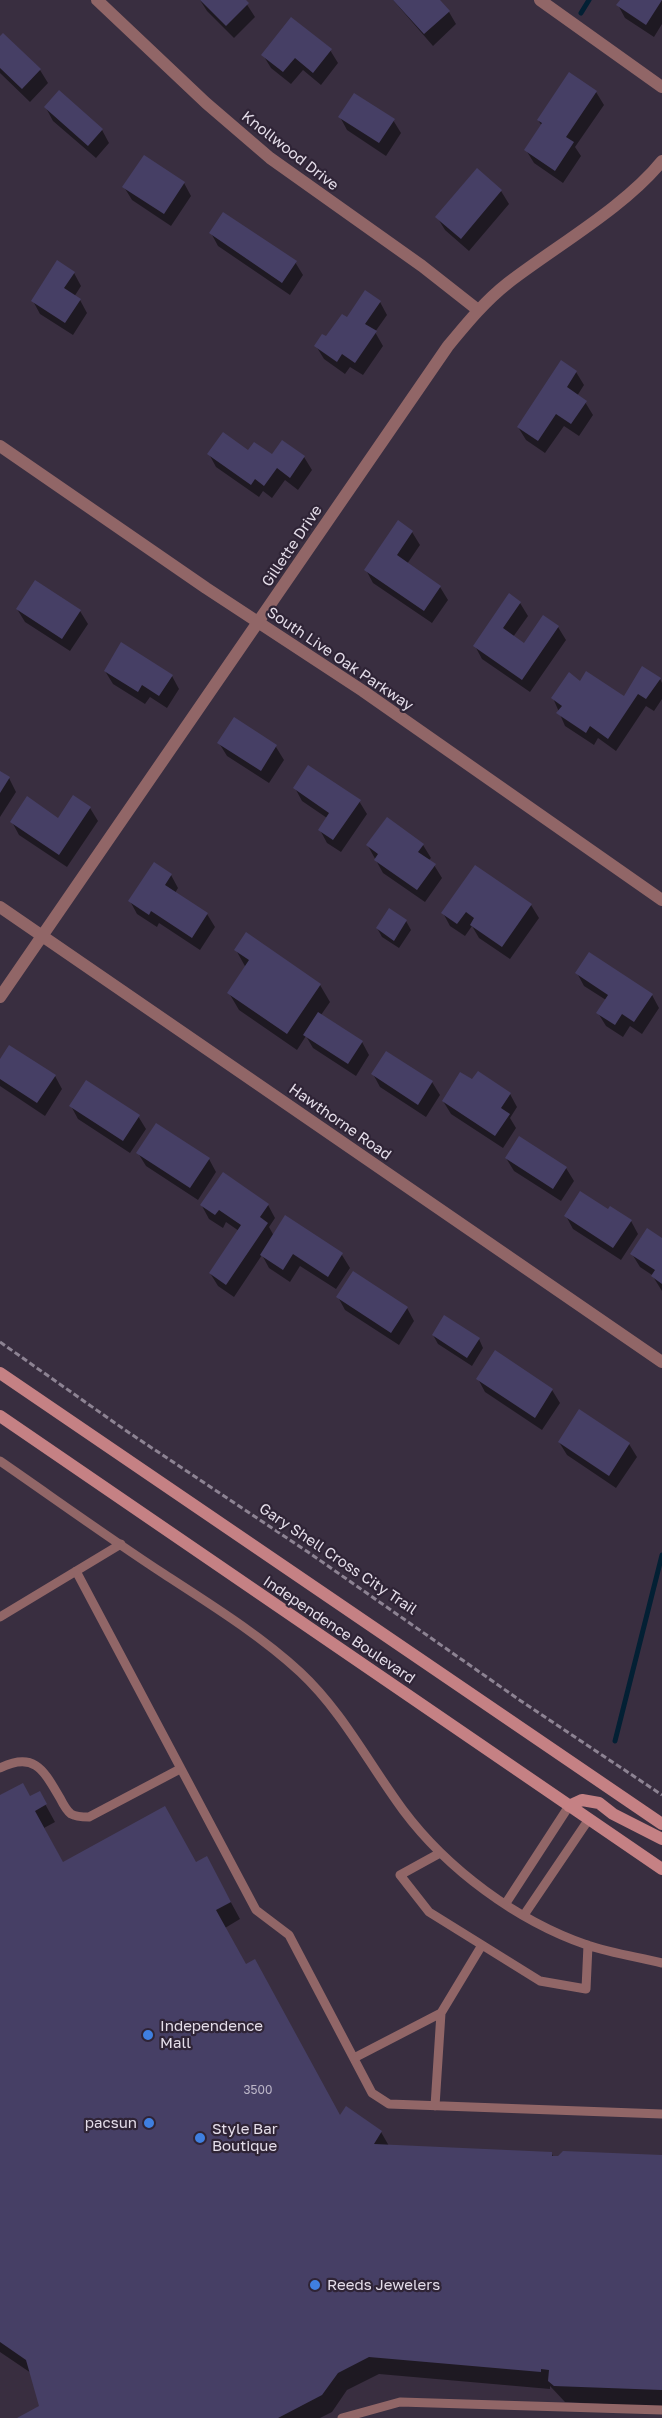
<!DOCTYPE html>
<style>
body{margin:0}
canvas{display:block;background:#392e40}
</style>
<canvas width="662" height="2418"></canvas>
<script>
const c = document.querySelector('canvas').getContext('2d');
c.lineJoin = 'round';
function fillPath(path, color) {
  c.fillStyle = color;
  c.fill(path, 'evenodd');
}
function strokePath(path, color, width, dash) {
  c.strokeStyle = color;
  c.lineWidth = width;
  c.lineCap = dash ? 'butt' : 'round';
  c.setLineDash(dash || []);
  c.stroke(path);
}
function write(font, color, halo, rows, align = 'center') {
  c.font = font + ' "Golos Text",sans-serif';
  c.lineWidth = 4.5;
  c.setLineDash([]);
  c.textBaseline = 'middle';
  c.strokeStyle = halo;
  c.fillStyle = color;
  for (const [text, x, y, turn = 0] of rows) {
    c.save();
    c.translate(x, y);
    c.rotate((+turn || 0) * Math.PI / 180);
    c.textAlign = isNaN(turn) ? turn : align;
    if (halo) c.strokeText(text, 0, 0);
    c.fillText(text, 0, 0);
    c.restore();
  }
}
fillPath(new Path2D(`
 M 200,0 L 244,0 L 255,17 L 234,38 L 207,11 Z
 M 393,0 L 438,0 L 449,12 L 456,24 L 433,46 Z
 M 621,0 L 662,0 L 662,24 L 654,37 L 625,18 L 618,5 Z
 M 3,35 L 40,70 L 48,83 L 30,102 L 0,73 L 0,39 Z
 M 330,50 L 338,63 L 321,85 L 303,70 L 291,84 L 271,68 L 263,55 Z
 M 596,92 L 604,105 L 575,147 L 581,156 L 563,183 L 534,163 L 526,150 L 542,126 L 538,120 Z
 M 46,108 L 102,130 L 109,143 L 96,158 L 53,121 Z
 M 340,117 L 393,120 L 401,133 L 386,156 L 347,130 Z
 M 184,183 L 191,196 L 171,226 L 132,200 L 124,187 Z
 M 501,191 L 509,204 L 469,251 L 445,230 L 437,217 Z
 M 211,233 L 295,262 L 303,275 L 290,295 L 218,246 Z
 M 74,273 L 81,286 L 74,297 L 80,300 L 87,313 L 73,335 L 40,314 L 33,301 Z
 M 380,302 L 387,315 L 375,332 L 383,346 L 363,375 L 350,367 L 345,374 L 324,359 L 316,346 L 347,319 Z
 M 562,362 L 576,372 L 584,385 L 577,396 L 585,402 L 593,415 L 579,436 L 564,426 L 545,453 L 526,440 L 518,427 Z
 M 249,452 L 272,456 L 304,457 L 312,470 L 298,490 L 285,480 L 272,498 L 263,491 L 259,497 L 216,467 L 209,454 Z
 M 412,532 L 420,545 L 407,564 L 440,587 L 448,600 L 432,623 L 373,583 L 366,570 Z
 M 520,603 L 528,616 L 513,637 L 525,645 L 558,627 L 566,640 L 530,692 L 482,659 L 475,646 Z
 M 17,609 L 80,611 L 88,624 L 70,651 L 25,622 Z
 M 105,671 L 172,676 L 179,689 L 167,708 L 150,697 L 145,704 L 113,684 Z
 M 660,679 L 662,683 L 662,699 L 654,711 L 646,706 L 616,751 L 598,738 L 594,745 L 565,726 L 553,698 L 581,684 L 624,698 Z
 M 235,719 L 276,747 L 284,760 L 269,783 L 227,756 L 219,743 Z
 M 0,773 L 9,778 L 16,792 L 0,817 Z
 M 295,788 L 359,801 L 367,814 L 341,852 L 327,843 L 320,830 L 327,818 L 302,801 Z
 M 90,808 L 98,821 L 67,867 L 19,835 L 12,822 L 59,820 Z
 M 423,845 L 431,858 L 428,861 L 434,865 L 442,878 L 425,902 L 383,873 L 368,846 Z
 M 475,867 L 531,905 L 539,918 L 510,959 L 479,938 L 472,926 L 465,936 L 450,926 L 443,913 Z
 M 171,875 L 178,888 L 175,893 L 207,914 L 215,927 L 200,950 L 159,923 L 157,927 L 137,914 L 130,901 Z
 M 389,910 L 406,921 L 411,930 L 399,948 L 382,937 L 377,928 Z
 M 236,950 L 320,985 L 330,1002 L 321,1015 L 362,1042 L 369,1055 L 356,1076 L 313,1048 L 306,1036 L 297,1050 L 239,1010 L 229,993 L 246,968 Z
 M 577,973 L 652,995 L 659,1008 L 642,1034 L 630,1026 L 623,1037 L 606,1026 L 598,1013 L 606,1000 L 584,986 Z
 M 387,1053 L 432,1082 L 440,1095 L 426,1117 L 380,1087 L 373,1074 Z
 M 0,1062 L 55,1076 L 62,1089 L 45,1116 L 0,1086 Z
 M 472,1082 L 510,1094 L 517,1107 L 510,1118 L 516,1128 L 503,1148 L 451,1114 L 443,1101 Z
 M 71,1106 L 138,1116 L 146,1129 L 130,1153 L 78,1119 Z
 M 138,1153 L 209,1159 L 216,1172 L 198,1200 L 146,1166 Z
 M 506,1158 L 566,1168 L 574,1181 L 561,1201 L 514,1171 Z
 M 268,1205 L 275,1218 L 269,1227 L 274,1236 L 286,1218 L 342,1255 L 350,1268 L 336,1289 L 300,1266 L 290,1282 L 269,1268 L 262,1255 L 234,1297 L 218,1286 L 210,1273 L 239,1231 L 226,1222 L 223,1228 L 209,1219 L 202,1206 Z
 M 609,1211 L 631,1221 L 638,1234 L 621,1260 L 573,1229 L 566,1216 Z
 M 662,1240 L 662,1291 L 652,1275 L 640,1267 L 632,1254 Z
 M 338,1297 L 407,1308 L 414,1321 L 399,1345 L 345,1310 Z
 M 433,1335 L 479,1339 L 483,1348 L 472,1366 L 438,1344 Z
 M 495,1353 L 552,1390 L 560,1403 L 542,1430 L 485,1392 L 478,1379 Z
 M 559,1442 L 629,1444 L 637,1457 L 616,1488 L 567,1455 Z
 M 39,1793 L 55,1822 L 44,1828 L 63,1863 L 195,1864 L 216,1875 L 240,1919 L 225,1928 L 246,1966 L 340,2118 L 381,2132 L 389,2146 L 552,2154 L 554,2158 L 662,2157 L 662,2407 L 565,2402 L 550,2386 L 550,2389 L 379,2374 L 347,2390 L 332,2412 L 320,2418 L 20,2418 L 40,2407 L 31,2373 L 0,2352 L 0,1797 L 30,1798 Z`), '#0007');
strokePath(new Path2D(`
 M 581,13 L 589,0
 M 615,1741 L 662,1555`), '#032034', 5);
fillPath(new Path2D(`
 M 200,0 L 246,0 L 249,3 L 226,26 Z
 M 393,0 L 440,0 L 450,11 L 424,34 Z
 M 620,0 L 662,0 L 646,25 L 616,5 Z
 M 291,17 L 332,49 L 313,73 L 295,58 L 283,72 L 261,55 Z
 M 3,33 L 41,69 L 22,89 L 0,68 L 0,36 Z
 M 569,72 L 597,91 L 566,137 L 574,142 L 555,171 L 524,150 L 542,123 L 537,120 Z
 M 59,90 L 103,129 L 88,146 L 44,107 Z
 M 354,93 L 395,119 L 379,143 L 338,117 Z
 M 144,155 L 185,182 L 164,214 L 122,187 Z
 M 477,168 L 502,190 L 461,239 L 435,217 Z
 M 223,212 L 297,261 L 282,283 L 209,233 Z
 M 57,260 L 75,272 L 64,288 L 81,299 L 65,323 L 31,301 Z
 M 365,290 L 381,301 L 365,324 L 377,331 L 355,363 L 342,354 L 337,362 L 314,346 L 322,334 L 326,336 L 342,314 L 347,317 Z
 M 561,360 L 577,371 L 567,387 L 587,401 L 571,424 L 556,414 L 538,441 L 517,427 Z
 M 223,432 L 248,450 L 254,442 L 272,454 L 282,440 L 305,456 L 290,478 L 277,468 L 264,486 L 255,479 L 251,485 L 207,454 Z
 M 398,520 L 413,531 L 397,555 L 441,586 L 424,611 L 364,570 Z
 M 35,580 L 81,610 L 62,639 L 16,609 Z
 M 509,593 L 521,602 L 503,628 L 524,643 L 543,615 L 559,626 L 522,680 L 473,646 Z
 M 121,642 L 173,675 L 159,696 L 142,685 L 138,692 L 104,671 Z
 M 642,666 L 661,678 L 646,699 L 638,694 L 608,739 L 590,726 L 586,733 L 556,713 L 562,706 L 551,698 L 569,672 L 580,681 L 586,671 L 624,696 Z
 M 234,717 L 277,745 L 261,771 L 217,743 Z
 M 308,765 L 361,800 L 333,840 L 318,830 L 329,813 L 293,788 Z
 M 0,771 L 10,777 L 0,793 Z
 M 73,795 L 91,807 L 59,855 L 10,822 L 27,796 L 58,818 Z
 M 387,817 L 424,844 L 418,852 L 436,864 L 417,890 L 374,860 L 378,854 L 366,845 Z
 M 154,862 L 172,874 L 165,885 L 208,913 L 192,938 L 151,911 L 149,915 L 128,901 Z
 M 475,865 L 532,904 L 502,947 L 470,925 L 474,918 L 466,912 L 457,924 L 441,913 Z
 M 389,908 L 407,920 L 394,941 L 376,928 Z
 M 246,932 L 321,984 L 287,1034 L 227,993 L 249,960 L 234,950 Z
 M 589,952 L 653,994 L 634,1022 L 622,1014 L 615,1025 L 596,1013 L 608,995 L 575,973 Z
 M 318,1012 L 363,1041 L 348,1064 L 303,1035 Z
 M 9,1045 L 56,1075 L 37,1103 L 0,1079 L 0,1059 Z
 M 386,1051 L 433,1081 L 418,1105 L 371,1074 Z
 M 478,1071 L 511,1093 L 501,1108 L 510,1114 L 495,1136 L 442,1101 L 460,1072 L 472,1079 Z
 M 86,1080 L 140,1115 L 123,1141 L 69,1106 Z
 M 156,1123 L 210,1158 L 190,1188 L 136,1153 Z
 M 519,1136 L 567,1167 L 553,1189 L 505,1158 Z
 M 223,1172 L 269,1204 L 260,1217 L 268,1223 L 226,1285 L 209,1273 L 241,1225 L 219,1210 L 215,1215 L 200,1205 Z
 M 580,1191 L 608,1209 L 610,1206 L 632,1220 L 613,1248 L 564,1216 Z
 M 285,1215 L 343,1253 L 328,1277 L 293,1254 L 283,1270 L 260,1255 Z
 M 647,1228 L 662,1238 L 662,1284 L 651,1276 L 655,1270 L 630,1254 Z
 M 353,1271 L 408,1307 L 391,1333 L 336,1297 Z
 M 444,1315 L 480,1338 L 467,1358 L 432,1335 Z
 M 495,1350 L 553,1389 L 535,1418 L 476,1379 Z
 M 579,1409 L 630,1443 L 609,1476 L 558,1442 Z
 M 23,1783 L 30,1796 L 40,1791 L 47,1804 L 35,1811 L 63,1862 L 165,1806 L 196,1862 L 207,1856 L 231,1902 L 216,1910 L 246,1964 L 255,1959 L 340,2115 L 346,2106 L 382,2131 L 374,2144 L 552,2152 L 552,2156 L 558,2156 L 563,2151 L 662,2155 L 662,2390 L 554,2386 L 548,2381 L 549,2370 L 541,2369 L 541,2372 L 369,2357 L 338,2373 L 322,2395 L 278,2418 L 17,2418 L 39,2406 L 26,2360 L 0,2342 L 0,1795 Z`), '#463f65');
strokePath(new Path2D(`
 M 0,1342 L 125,1430 L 308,1552 L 521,1701 L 662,1795`), '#8d8393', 3, [6, 3]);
strokePath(new Path2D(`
 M 0,1461 C 55,1499 109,1538 164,1574 C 210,1604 260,1635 300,1672 C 342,1711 369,1764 403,1810 C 447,1869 517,1921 587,1945 C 611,1953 637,1957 662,1963
 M 76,1571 L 256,1910 L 289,1935 L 372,2093 L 389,2104 L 662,2114
 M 0,1617 L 121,1544
 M 0,1768 C 35,1751 44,1771 60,1798 C 63,1804 66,1810 71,1814 C 76,1817 82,1817 89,1817 L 180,1769
 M 440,1853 L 400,1875 L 429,1912 L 540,1981 L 586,1989 L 588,1945
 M 506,1903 L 569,1806
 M 524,1915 L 589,1819
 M 354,2058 L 441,2013
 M 435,2106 L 441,2013 L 482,1945
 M 342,2418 L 400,2402 L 662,2410`), '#916667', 9);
strokePath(new Path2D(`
 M 97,0 L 206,103 L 270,158 L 422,266 L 478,310
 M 540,0 L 662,87
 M 0,446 L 206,588 L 363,691 L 662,900
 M 0,907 L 662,1362
 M 0,997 L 448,346 C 467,323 485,301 508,283 C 556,246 625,207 662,161`), '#916667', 12);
strokePath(new Path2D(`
 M 0,1373 L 662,1824
 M 0,1416 L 662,1869
 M 569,1806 L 582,1800 L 599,1803 L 613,1814 L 662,1839`), '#c58184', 12);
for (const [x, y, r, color] of [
 [148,2035,6,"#3f7fe0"],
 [149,2123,6,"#3f7fe0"],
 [200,2138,6,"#3f7fe0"],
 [315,2285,6,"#3f7fe0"]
]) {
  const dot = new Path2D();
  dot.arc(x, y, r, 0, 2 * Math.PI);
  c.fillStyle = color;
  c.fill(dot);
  strokePath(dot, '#2f2436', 2);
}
write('12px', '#bcb6c8', null, [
 ["3500",258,2090]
]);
write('15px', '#e4dde9', '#2f2436', [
 ["Knollwood Drive",290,151,38],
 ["Gillette Drive",292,546,-56],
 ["South Live Oak Parkway",340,659,34],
 ["Hawthorne Road",340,1122,35],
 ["Gary Shell Cross City Trail",338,1559,34],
 ["Independence Boulevard",339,1630,34]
]);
write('15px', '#e4dde9', '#2f2436', [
 ["Independence",160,2026],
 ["Mall",160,2043],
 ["pacsun",137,2123,"right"],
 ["Style Bar",212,2129],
 ["Boutique",212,2146],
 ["Reeds Jewelers",327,2285]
], 'left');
</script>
